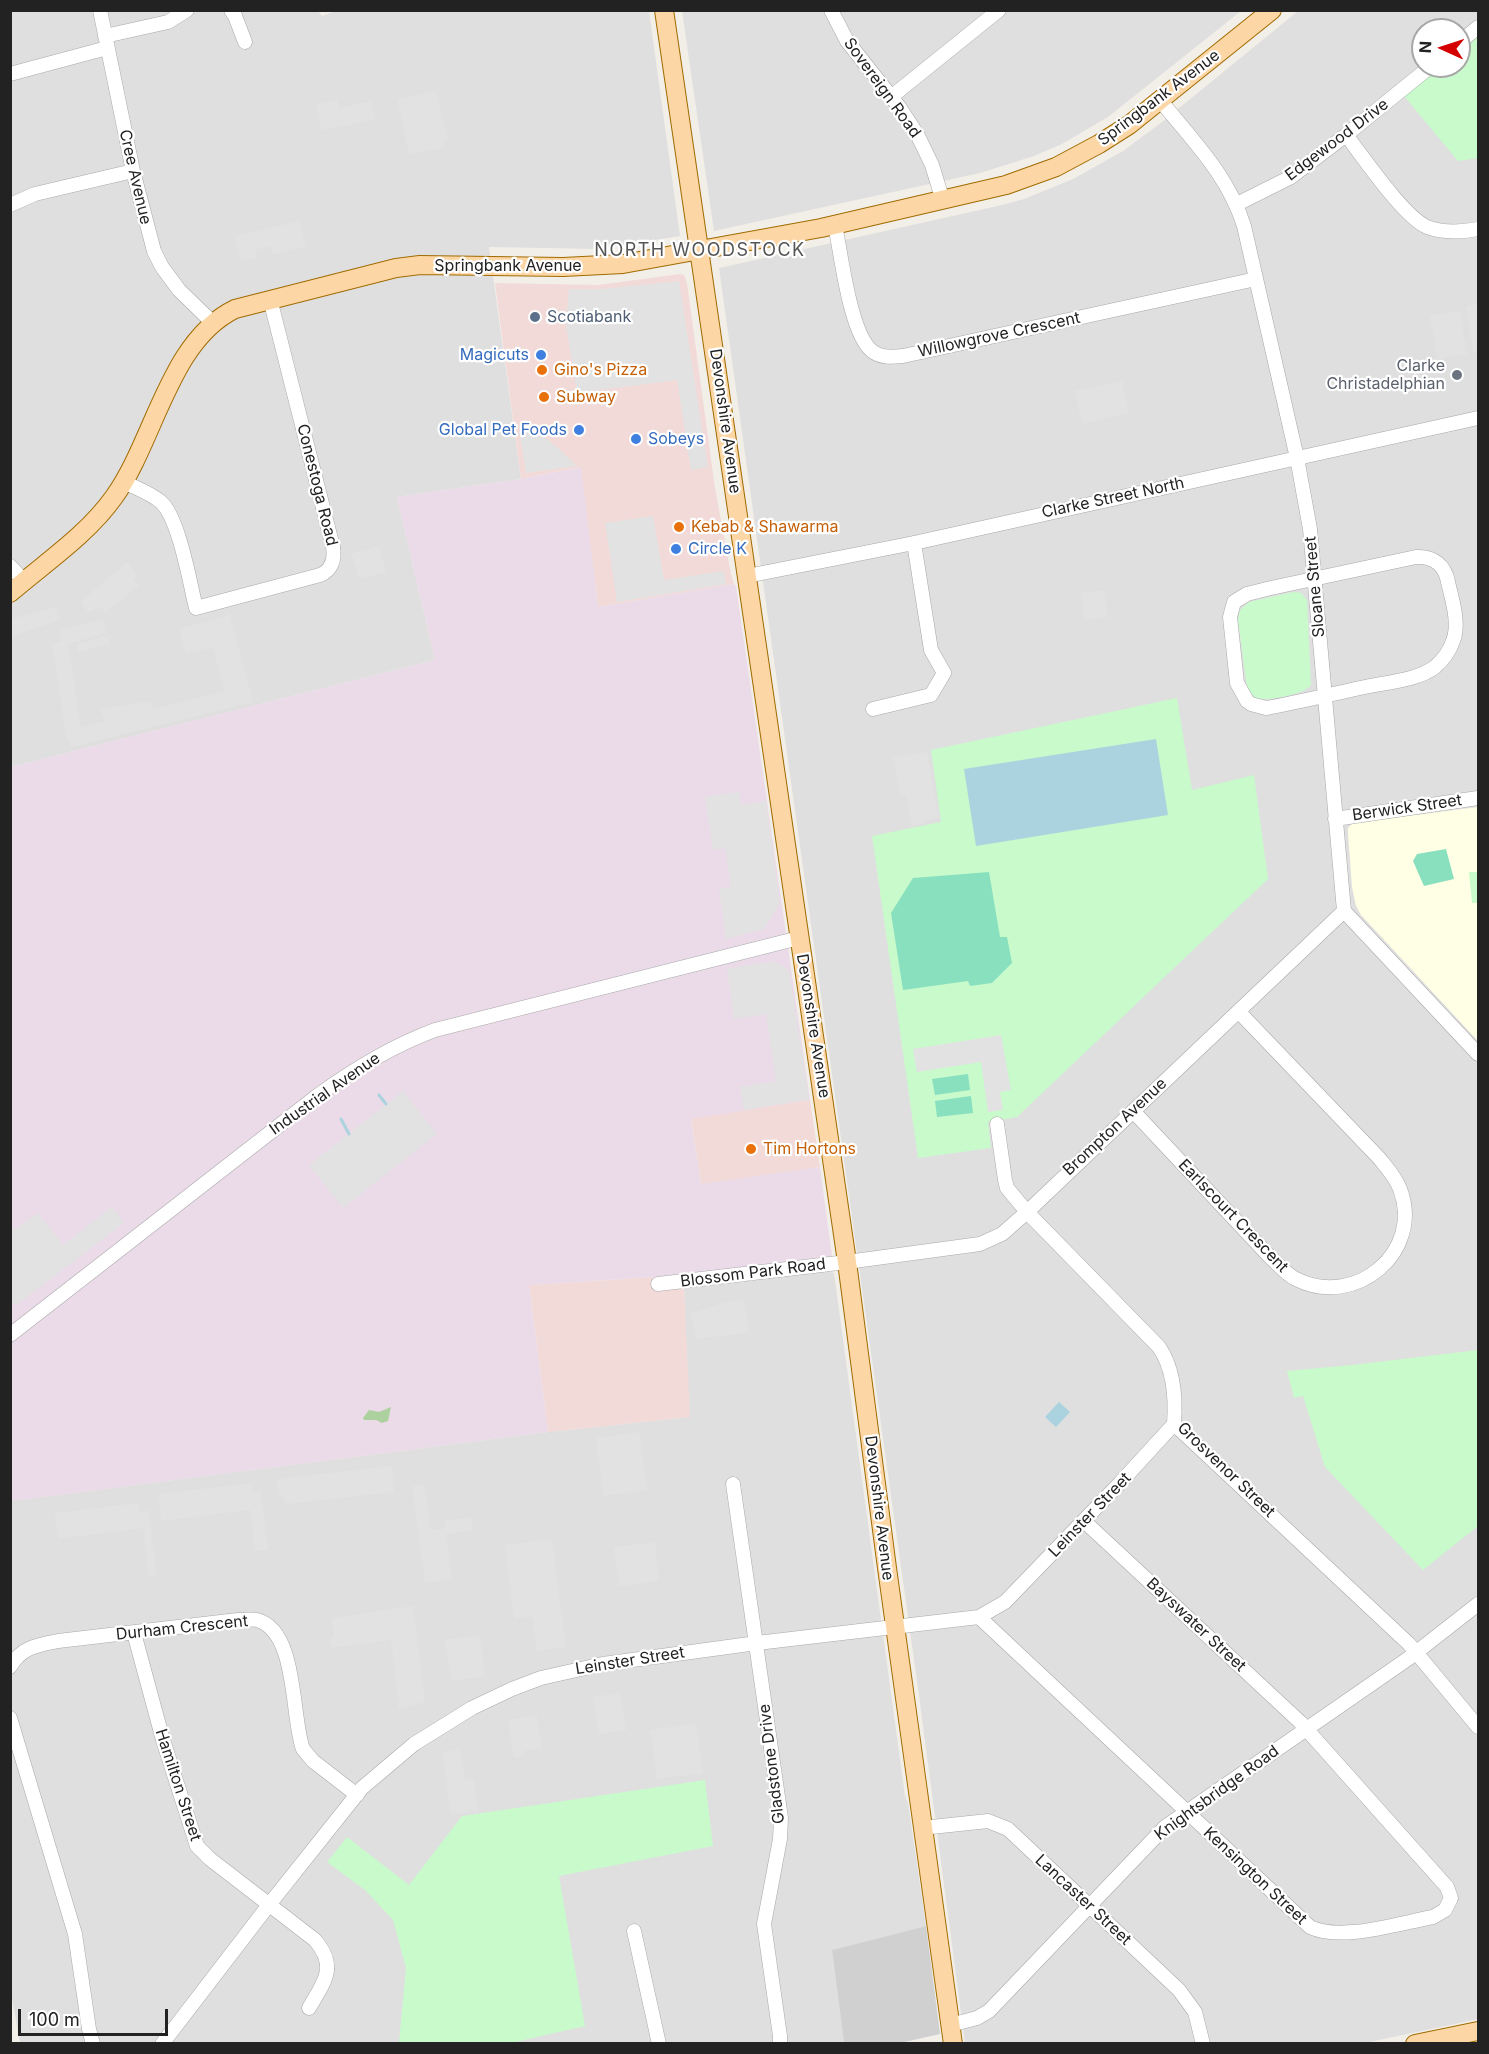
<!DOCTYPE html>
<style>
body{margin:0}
#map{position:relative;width:1489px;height:2054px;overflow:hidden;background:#f2efe9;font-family:Inter,sans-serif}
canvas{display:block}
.frame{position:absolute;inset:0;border:12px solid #222;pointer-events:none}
.north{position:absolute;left:1411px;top:18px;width:60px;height:60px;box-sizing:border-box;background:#fff;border:2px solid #a7a7a7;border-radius:50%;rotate:273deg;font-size:16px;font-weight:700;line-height:24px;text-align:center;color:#222}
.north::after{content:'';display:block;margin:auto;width:21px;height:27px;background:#d40000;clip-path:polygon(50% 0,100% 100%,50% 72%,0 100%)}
.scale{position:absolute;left:18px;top:2009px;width:150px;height:27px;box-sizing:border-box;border:3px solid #222;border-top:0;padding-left:8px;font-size:18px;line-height:21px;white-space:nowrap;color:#222;-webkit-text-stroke:4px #fff;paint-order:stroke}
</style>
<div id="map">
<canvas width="1489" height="2054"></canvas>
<div class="frame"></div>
<div class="north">N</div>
<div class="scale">100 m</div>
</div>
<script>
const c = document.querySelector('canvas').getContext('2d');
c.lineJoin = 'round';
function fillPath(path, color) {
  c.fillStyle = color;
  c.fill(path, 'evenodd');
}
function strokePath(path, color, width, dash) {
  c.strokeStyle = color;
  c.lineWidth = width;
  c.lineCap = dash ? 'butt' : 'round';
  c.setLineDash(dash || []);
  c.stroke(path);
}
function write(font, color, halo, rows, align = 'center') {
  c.font = font + ' Inter,sans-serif';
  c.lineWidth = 4.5;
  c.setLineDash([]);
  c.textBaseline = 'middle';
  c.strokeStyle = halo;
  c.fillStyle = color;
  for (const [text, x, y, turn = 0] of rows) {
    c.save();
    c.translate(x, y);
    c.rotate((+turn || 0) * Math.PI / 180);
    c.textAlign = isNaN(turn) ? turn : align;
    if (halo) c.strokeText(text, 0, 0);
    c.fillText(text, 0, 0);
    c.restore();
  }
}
fillPath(new Path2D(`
 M 317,10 L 322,16 L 338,10 L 649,11 L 680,236 L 598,249 L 489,247 L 521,479 L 397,497 L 435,660 L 11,767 L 11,11 Z
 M 682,11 L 1241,11 L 1108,117 L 1062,144 L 1034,156 L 980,173 L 714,231 Z
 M 1298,11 L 1478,11 L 1478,2019 L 1360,2044 L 965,2043 L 917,1681 L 719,268 L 1002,205 L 1024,199 L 1073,179 L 1123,151 L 1162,122 ZM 1423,30 L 1459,30 L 1459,66 L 1423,66 Z
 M 827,1271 L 834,1273 L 905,1796 L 908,1803 L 926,1926 L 832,1950 L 844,2043 L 20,2043 L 10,1987 L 10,1501 L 548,1432 L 689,1417 L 684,1287 Z`), '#e0dfdf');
fillPath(new Path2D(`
 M 680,274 L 684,275 L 687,283 L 715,488 L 731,574 L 734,584 L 598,607 L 580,467 L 521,479 L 495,283 L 598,285 Z
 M 810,1100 L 820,1167 L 701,1185 L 691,1118 Z
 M 671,1276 L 684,1287 L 690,1417 L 548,1432 L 529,1285 Z`), '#f2dad9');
fillPath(new Path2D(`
 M 581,467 L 598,607 L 734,584 L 736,586 L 810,1100 L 691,1119 L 701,1184 L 820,1167 L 832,1256 L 828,1258 L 671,1276 L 529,1285 L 548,1432 L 11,1501 L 11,767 L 435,660 L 397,497 L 521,479 Z`), '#ebdbe8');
fillPath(new Path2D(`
 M 1478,807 L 1478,1041 L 1361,915 L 1356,906 L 1352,887 L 1348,833 L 1348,828 L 1353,823 Z`), '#ffffe5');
fillPath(new Path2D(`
 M 926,1926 L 940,2034 L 900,2043 L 844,2043 L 832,1950 Z`), '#d0d0d0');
fillPath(new Path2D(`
 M 391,1407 L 388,1421 L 382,1423 L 376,1420 L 364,1420 L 363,1418 L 369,1410 L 379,1412 Z`), '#add19e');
fillPath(new Path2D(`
 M 1478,35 L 1478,158 L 1458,161 L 1404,96 L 1441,66 L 1459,66 L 1459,51 Z
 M 1293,592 L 1301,593 L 1307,600 L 1311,685 C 1305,694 1266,702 1256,698 C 1252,695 1249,691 1247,687 L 1238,620 L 1240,610 L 1249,602 Z
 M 1177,698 L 1192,790 L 1254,775 L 1268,879 L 1017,1117 L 988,1122 L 991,1148 L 918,1158 L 872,836 L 941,822 L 931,750 Z
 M 1469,872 L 1478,872 L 1478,903 L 1472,903 Z
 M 1478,1350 L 1478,1526 L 1423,1570 L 1325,1467 L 1303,1396 L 1294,1398 L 1287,1371 L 1352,1365 Z
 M 705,1780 L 713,1846 L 559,1876 L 585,2026 L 511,2043 L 399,2043 L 406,1968 L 393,1920 L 365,1890 L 327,1862 L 347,1837 L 409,1885 L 462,1816 Z`), '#c8facc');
fillPath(new Path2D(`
 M 1446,849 L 1454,879 L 1424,886 L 1413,861 L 1417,854 Z
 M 989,872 L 1000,937 L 1007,937 L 1012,963 L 992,983 L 970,986 L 968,981 L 903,990 L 891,913 L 913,878 Z
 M 968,1074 L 970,1090 L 935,1095 L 932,1079 Z
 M 971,1096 L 973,1113 L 937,1117 L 935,1101 Z`), '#88e0be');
fillPath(new Path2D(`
 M 436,91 L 448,140 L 444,141 L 445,147 L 409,155 L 397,99 Z
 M 337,100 L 339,108 L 371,101 L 375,119 L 321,131 L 316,105 Z
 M 300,221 L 306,247 L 273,254 L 271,246 L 255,250 L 256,258 L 241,261 L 234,236 Z
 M 679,281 L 708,467 L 691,470 L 677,380 L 577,393 L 566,324 L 569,289 L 602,289 Z
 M 1478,304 L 1478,352 L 1473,353 L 1466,306 Z
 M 1460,311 L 1467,354 L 1437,359 L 1430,316 Z
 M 1122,381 L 1129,413 L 1082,424 L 1075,391 Z
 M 532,427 L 558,448 L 577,466 L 526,473 L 519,429 Z
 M 653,516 L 664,580 L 724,571 L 726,584 L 617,602 L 605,523 Z
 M 379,546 L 386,572 L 360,579 L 351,554 Z
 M 127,562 L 138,576 L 134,580 L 139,586 L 105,613 L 100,607 L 88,612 L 80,602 Z
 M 1104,590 L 1108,617 L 1084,620 L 1081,593 Z
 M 56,607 L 60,620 L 11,636 L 11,619 Z
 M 230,615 L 253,702 L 71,747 L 66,736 L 52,643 L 61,641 L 59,630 L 103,619 L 107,633 L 68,644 L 81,727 L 104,721 L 100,710 L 150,701 L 153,709 L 224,691 L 213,648 L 186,654 L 179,629 Z
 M 108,636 L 110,644 L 78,652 L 77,644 Z
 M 927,752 L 939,818 L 924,821 L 924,824 L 912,826 L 906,794 L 900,795 L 893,758 Z
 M 739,792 L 741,805 L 766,801 L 778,889 L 779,905 L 764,929 L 726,939 L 719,889 L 731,887 L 725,848 L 713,850 L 705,797 Z
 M 774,961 L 789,970 L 809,1099 L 744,1110 L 740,1087 L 776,1081 L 766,1014 L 734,1019 L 727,969 Z
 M 1001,1035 L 1011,1090 L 1000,1092 L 1003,1110 L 988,1112 L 981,1062 L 917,1072 L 913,1049 Z
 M 403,1091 L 437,1134 L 343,1208 L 309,1165 Z
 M 112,1207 L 124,1223 L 15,1306 L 11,1300 L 11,1225 L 15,1230 L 38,1213 L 63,1245 Z
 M 745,1300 L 749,1333 L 696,1339 L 690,1314 L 723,1303 Z
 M 639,1432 L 647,1490 L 603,1496 L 596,1438 Z
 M 392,1466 L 394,1492 L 285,1504 L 284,1497 L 279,1497 L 277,1479 Z
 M 252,1483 L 253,1492 L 261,1491 L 268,1550 L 255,1551 L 250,1510 L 161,1521 L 158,1494 Z
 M 424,1485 L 431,1530 L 445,1528 L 444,1521 L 471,1517 L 473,1530 L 446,1534 L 452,1579 L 425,1583 L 412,1487 Z
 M 138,1503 L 139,1512 L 149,1510 L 157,1576 L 149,1577 L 143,1528 L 58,1539 L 55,1513 Z
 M 552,1539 L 566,1647 L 537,1651 L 532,1617 L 514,1619 L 505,1545 Z
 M 655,1542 L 659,1581 L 619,1586 L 614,1547 Z
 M 413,1606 L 425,1702 L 399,1709 L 391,1640 L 331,1648 L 329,1638 L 334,1637 L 332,1618 Z
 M 480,1635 L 485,1676 L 451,1681 L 445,1640 Z
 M 620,1693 L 626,1730 L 599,1734 L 593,1697 Z
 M 537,1716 L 542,1748 L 523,1751 L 524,1756 L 514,1758 L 508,1720 Z
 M 696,1723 L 703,1773 L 657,1779 L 650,1730 Z
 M 460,1749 L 465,1780 L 474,1779 L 478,1811 L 451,1815 L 442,1752 Z`), '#e2e2e2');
fillPath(new Path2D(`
 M 1156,739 L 1168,815 L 976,846 L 964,769 Z
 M 1059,1402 L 1070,1412 L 1056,1427 L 1045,1417 Z`), '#aad3df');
strokePath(new Path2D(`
 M 379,1095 L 386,1104
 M 341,1119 L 349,1134`), '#aad3df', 3);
const minor = new Path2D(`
 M 100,10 L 133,171 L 154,251 L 162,267 L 179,290 L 213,323
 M 231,10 L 235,16 L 245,42
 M 831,10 L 847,41 L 900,108 L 917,134 L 932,165 L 943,201
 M 105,36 L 168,22 L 187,10
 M 1459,43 L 1478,27
 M 10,74 L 107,48
 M 891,97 L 999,10
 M 1160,100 C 1193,141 1228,175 1244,226 L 1297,458 L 1310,529 L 1344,911 L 1478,1054
 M 1346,135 C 1364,158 1403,216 1427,227 C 1443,233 1462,232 1478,229
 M 1237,204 L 1291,177 L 1346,135 L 1431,66
 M 10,205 L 35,194 L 133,171
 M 835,225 C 841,253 850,334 872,351 C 881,358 892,357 903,356 L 1256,279
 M 124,482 C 136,488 151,493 161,502 C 179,518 190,584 196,608 L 320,575 C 332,570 335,559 333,547 L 270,299
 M 1416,557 C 1433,556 1445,565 1448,582 C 1452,600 1460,623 1453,641 C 1450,650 1443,660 1435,667 C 1416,681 1387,682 1365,687 C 1332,694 1299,702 1266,708 L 1251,704 L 1247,701 L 1237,683 L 1230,617 L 1234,602 L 1247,594 L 1271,588 Z
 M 10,566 L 24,581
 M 747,576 L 914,543 L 1478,418
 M 873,709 L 931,695 L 944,673 L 931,650 L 914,543
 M 1335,819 L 1478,798
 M 1133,1111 L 1271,1258 C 1279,1265 1286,1274 1296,1279 C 1355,1309 1424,1252 1400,1189 C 1395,1176 1387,1168 1379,1158 L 1239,1012
 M 997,1124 L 1005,1180 L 1007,1188 L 1027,1212 L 1159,1347 C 1174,1369 1176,1397 1174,1424
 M 658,1284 L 847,1262 L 980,1244 L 1002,1234 L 1027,1212 L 1344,911
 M 10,1335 L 317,1096 C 354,1069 392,1046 435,1030 L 799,938
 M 1174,1424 L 1409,1644 L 1478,1727
 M 733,1484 L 781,1818 L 780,1839 L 764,1924 L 780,2036 L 780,2044
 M 979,1617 L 1310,1927 C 1342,1942 1399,1923 1433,1917 L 1445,1910 L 1451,1898 L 1447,1887 L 1300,1722 L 1084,1521
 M 134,1633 L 163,1740 L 197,1846 L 210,1859 L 315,1940 C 338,1967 324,1982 309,2008
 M 10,1667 C 21,1647 38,1645 58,1641 L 238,1620 C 244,1620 252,1619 257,1620 C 298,1631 291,1717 303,1749 L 313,1761 L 357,1795
 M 10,1718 L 75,1934 L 89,2029 L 93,2044
 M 922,1828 L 988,1821 L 1008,1829 L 1179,1990 L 1195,2012 L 1203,2044
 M 634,1931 L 659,2044
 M 950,2025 L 977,2018 L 989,2011 L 1165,1827 L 1409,1658 L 1478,1604
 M 162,2044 L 268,1906 L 362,1788 L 414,1744 L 472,1708 L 512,1689 L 541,1678 L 603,1664 L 757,1643 L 979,1617 L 1005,1602 L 1120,1483 L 1174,1424`);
const major = new Path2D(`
 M 664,10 L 847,1262 L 887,1568 L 953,2044
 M 10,593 C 46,562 87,535 114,497 C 155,440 169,341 235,309 L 396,268 L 420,265 L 563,267 L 623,264 L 821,228 L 1006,185 L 1056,167 L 1099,144 L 1129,125 L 1272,10
 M 1415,2044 L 1478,2031`);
strokePath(minor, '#a9a9a9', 15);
strokePath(major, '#a06b00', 20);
strokePath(minor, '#fff', 14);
strokePath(major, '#fcd6a4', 18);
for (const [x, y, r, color] of [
 [535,317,6,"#5c6f8a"],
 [541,355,6,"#3f7fe0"],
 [542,370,6,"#e8710a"],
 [1457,375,6,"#6b7280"],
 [544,397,6,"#e8710a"],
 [579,430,6,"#3f7fe0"],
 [636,439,6,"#3f7fe0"],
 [679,527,6,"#e8710a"],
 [676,549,6,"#3f7fe0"],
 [751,1149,6,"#e8710a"]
]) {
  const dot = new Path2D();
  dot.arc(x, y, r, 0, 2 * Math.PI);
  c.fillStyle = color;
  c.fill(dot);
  strokePath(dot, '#fff', 2);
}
write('16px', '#222', '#fff', [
 ["Sovereign Road",882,88,54],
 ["Springbank Avenue",1159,98,-37],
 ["Edgewood Drive",1337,140,-37],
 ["Cree Avenue",135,177,77],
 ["Springbank Avenue",508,266],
 ["Willowgrove Crescent",999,335,-12],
 ["Devonshire Avenue",725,421,82],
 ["Conestoga Road",317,485,76],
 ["Clarke Street North",1113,498,-12],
 ["Sloane Street",1315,587,-95],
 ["Berwick Street",1407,808,-8],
 ["Devonshire Avenue",813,1026,81],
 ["Industrial Avenue",325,1094,-35],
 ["Brompton Avenue",1115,1127,-43],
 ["Earlscourt Crescent",1233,1216,46],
 ["Blossom Park Road",753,1273,-7],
 ["Grosvenor Street",1226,1470,44],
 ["Devonshire Avenue",879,1508,83],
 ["Leinster Street",1090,1515,-46],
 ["Bayswater Street",1196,1625,43],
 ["Durham Crescent",182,1628,-6],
 ["Leinster Street",630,1661,-9],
 ["Gladstone Drive",772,1764,-97],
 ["Hamilton Street",178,1785,72],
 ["Knightsbridge Road",1217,1793,-36],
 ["Kensington Street",1255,1876,43],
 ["Lancaster Street",1083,1900,43]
]);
write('16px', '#4e5e75', '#fff', [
 ["Scotiabank",547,317]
], 'left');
write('16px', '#366cbe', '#fff', [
 ["Magicuts",529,355],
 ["Global Pet Foods",567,430],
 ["Sobeys",648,439,"left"],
 ["Circle K",688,549,"left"]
], 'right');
write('16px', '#5b616d', '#fff', [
 ["Clarke",1445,366],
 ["Christadelphian",1445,384]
], 'right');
write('16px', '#c56008', '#fff', [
 ["Gino's Pizza",554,370],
 ["Subway",556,397],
 ["Kebab & Shawarma",691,527],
 ["Tim Hortons",763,1149]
], 'left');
c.letterSpacing = '1.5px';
write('18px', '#555', '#fff', [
 ["NORTH WOODSTOCK",700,251]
]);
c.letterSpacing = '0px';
</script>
